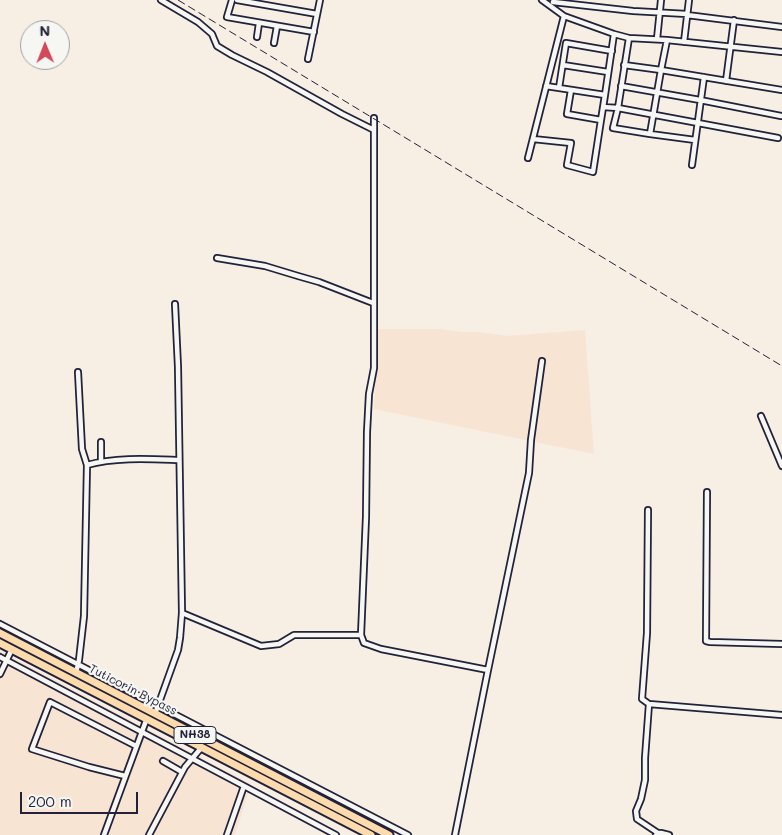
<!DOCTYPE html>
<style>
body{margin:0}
#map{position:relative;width:782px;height:835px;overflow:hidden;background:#f7eee4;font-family:Mali,sans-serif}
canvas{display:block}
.north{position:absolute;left:20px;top:20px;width:50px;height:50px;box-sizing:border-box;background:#f6f6f2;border:1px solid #a1a1a9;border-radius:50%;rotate:359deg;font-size:14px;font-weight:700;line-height:20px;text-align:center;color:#22223b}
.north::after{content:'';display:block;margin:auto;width:18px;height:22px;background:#d1495b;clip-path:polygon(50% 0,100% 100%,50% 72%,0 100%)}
.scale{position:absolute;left:20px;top:792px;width:118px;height:22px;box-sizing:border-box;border:2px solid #22223b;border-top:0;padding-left:6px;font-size:15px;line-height:18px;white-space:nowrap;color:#22223b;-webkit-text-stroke:4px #f6f6f2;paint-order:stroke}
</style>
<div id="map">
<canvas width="782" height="835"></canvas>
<div class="north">N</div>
<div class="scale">200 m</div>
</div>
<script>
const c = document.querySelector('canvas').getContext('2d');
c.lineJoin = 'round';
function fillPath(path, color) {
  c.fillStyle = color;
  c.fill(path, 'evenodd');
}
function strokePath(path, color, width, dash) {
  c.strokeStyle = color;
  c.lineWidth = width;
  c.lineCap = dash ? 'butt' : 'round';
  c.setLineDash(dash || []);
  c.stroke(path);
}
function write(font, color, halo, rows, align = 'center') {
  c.font = font + ' Mali,sans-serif';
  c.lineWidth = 4.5;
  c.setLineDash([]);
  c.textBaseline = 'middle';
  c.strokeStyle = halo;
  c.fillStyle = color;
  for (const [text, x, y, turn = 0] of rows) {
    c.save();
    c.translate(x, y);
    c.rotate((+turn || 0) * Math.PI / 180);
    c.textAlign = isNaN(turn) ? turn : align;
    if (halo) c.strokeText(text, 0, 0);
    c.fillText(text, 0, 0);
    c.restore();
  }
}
fillPath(new Path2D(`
 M 376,329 L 438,329 L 462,332 L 478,332 L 508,336 L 585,330 L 594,454 L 374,409 L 376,364 Z
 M 0,651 L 251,784 L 235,835 L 0,835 Z`), '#f8e4d3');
const minor = new Path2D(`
 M 161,0 L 198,22 L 212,34 L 217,46 L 232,55 L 267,72 L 342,114 L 374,130
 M 232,0 L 227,17 L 314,32
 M 237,0 L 317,14
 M 542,0 L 564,16 L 614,34 L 629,38 L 667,40 L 661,70 L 782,90
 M 553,2 L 633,11 L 687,14
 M 687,15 L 782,27
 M 257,37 L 259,23
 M 629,38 L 618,108 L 778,138
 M 657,39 L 661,0
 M 667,40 L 782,52
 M 684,42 L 689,0
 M 274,43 L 277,26
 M 308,59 L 320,0
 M 563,65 L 608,72
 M 726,81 L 734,20
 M 546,86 L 605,95 L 614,34
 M 621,86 L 700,100 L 781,116
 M 559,88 L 566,43 L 612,51
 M 571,90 L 567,114 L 601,120 L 605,95
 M 603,107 L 618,108 L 613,128 L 650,134 L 661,70 L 624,65
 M 374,118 L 374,368 L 369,394 L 367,432 L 366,517 L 361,635 L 364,643 L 381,649 L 488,670
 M 650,134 L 695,140
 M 533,139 L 571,143 L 567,165 L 593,172 L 601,120
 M 528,158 L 564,16
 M 692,165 L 704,77
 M 217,258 L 265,266 L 298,276 L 319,282 L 373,303
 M 761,416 L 782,466
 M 101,442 L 101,461
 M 87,465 C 116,457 149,459 179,460
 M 707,492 L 706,641 L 710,642 L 782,644
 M 648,510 L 647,633 L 642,699 L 649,704 L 782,715
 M 182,613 L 261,646 L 279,644 L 294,635 L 361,635
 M 0,624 L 408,835
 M 0,657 L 244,786
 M 76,673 L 79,660 L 84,616 L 87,465 L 82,449 L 78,372
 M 0,674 L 12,649
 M 649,704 L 645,758 L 645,780 L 641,799 L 636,811 L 637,819 L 658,833
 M 155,714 L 178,650 L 180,638 L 182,613 L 178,367 L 175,304
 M 163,761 L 182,772
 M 125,776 L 89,767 L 32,749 L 50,702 L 136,746
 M 104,835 L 147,718
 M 149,835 L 185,767 L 202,747
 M 227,835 L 244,786 L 336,835
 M 455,835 L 488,670 L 529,473 L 531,440 L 542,361
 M 656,835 L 658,833 L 661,833 L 669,835`);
const highway = new Path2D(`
 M 0,633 L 389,835
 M 0,643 L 371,835`);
strokePath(minor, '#22223b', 8);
strokePath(highway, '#22223b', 11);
strokePath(minor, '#f6f6f2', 4.5);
strokePath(highway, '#fedbac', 7);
strokePath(new Path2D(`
 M 178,0 L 782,366`), '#22223b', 1, [8, 4]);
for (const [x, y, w] of [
 [195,735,42]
]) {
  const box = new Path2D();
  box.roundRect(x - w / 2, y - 8.5, w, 17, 4);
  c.fillStyle = '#f6f6f2';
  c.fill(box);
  strokePath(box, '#22223b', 1);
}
write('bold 11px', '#22223b', null, [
 ["NH38",195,735]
]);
write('12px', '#22223b', '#f6f6f2', [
 ["Tuticorin Bypass",133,690,27]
]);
</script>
